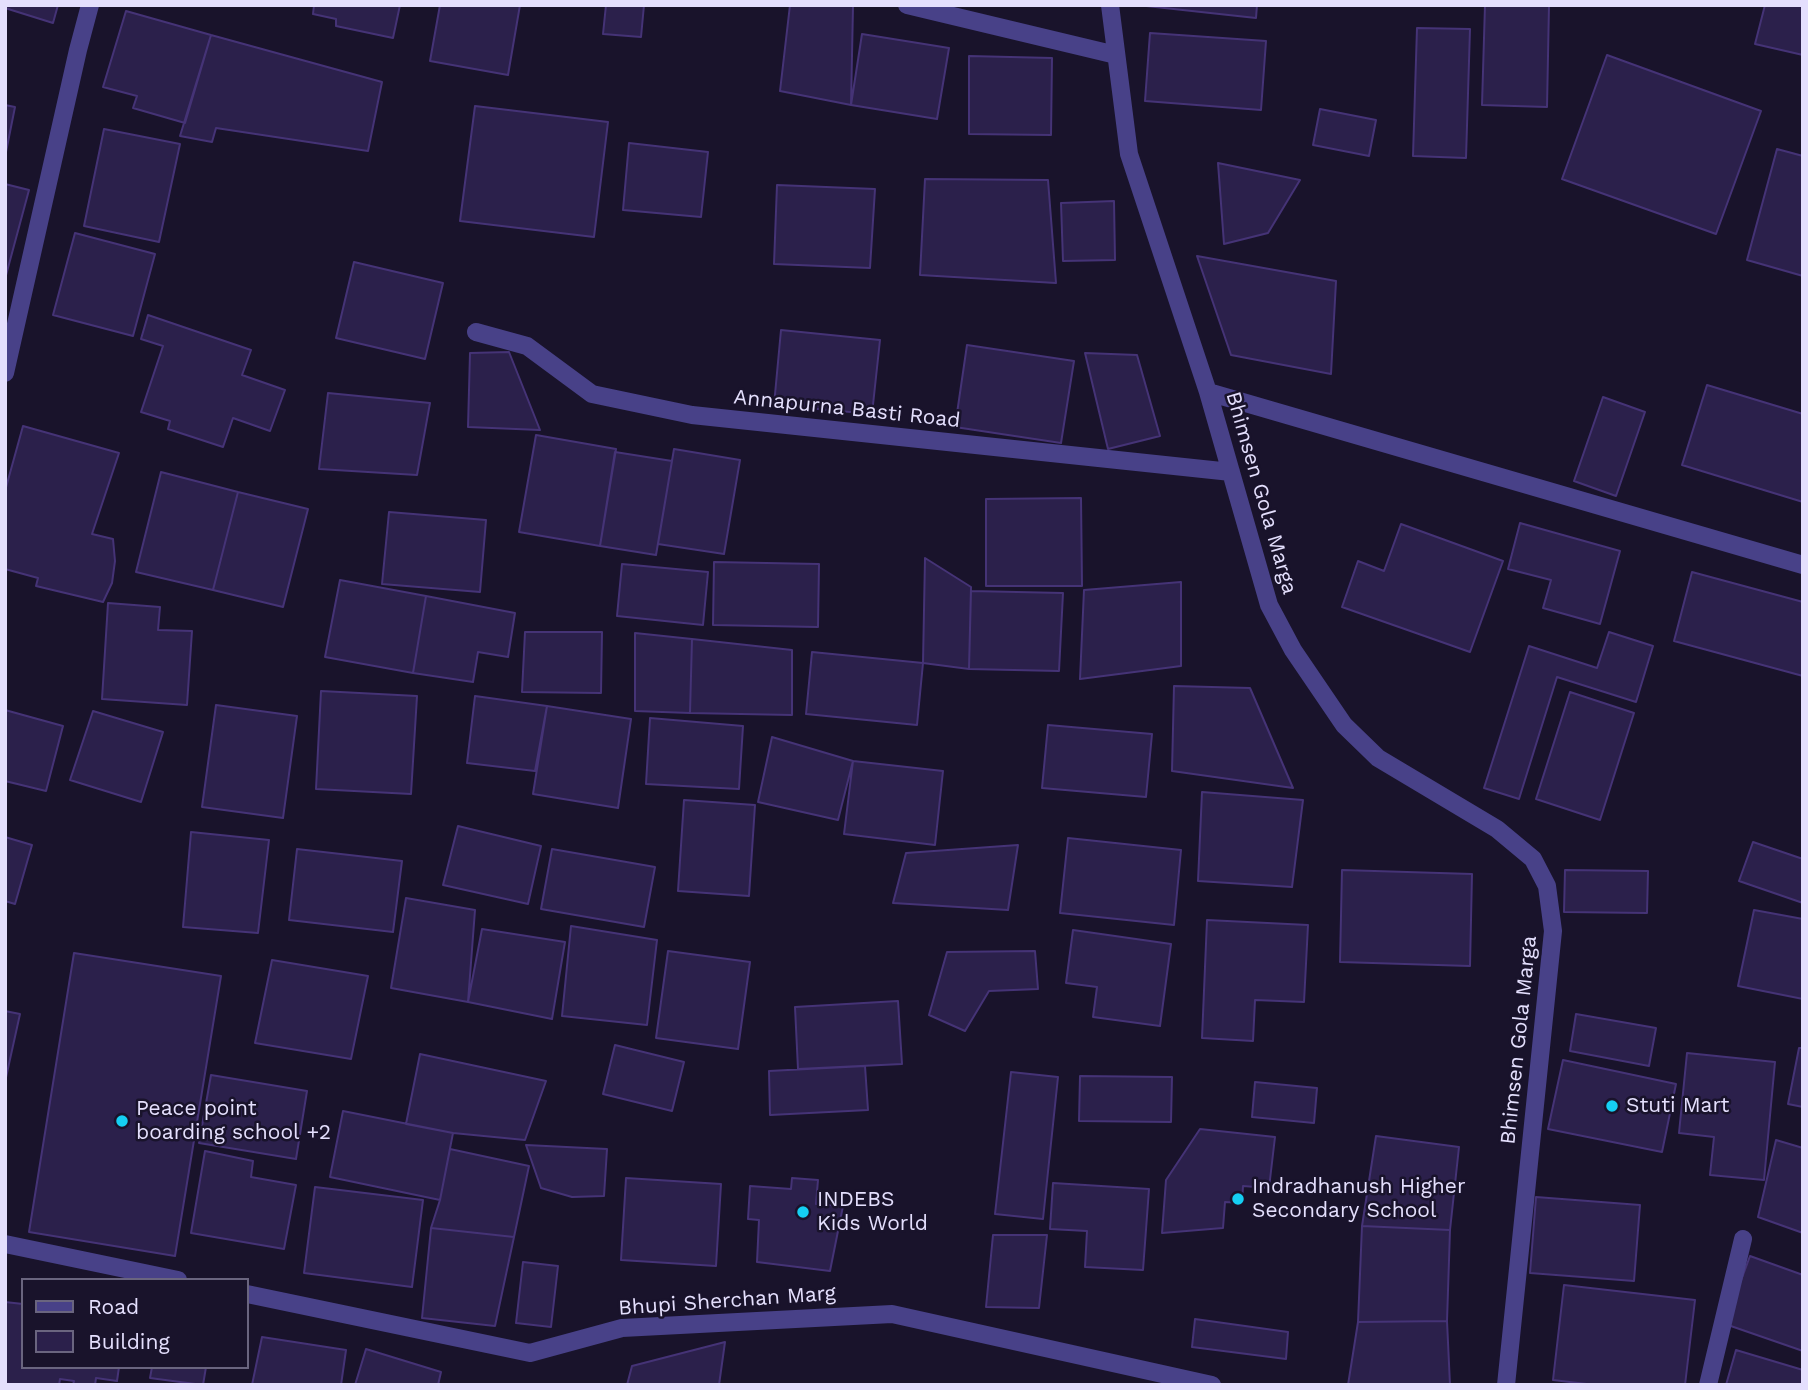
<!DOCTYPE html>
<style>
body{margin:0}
#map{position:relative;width:1808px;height:1390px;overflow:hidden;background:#19132b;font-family:"Work Sans",sans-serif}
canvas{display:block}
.frame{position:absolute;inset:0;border:7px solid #e4dffd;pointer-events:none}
.legend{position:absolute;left:21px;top:1278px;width:228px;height:91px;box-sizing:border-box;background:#19132b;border:2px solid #6a657f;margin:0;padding:9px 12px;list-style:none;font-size:21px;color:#e4dffd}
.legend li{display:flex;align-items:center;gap:14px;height:35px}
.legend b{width:35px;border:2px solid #6a657f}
</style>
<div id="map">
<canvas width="1808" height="1390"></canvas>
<div class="frame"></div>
<ul class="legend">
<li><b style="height:9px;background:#484188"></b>Road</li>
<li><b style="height:19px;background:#2b204b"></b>Building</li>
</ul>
</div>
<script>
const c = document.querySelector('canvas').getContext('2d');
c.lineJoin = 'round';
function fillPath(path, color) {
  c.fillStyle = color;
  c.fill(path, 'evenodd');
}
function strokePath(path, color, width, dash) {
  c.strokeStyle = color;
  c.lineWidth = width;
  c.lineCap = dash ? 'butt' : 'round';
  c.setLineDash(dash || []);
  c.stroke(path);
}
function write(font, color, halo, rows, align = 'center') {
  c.font = font + ' "Work Sans",sans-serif';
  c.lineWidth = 5;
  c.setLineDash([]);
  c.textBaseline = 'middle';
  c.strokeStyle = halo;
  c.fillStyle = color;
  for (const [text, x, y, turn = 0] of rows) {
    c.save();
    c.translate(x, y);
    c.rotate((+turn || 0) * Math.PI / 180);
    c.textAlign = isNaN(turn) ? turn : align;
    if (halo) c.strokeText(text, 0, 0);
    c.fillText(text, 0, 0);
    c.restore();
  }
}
const building = new Path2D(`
 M 5,5 L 58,5 L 53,23 L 5,8 Z
 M 314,5 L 400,5 L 393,38 L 336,26 L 336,19 L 313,14 Z
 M 440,5 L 520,5 L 508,75 L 430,61 Z
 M 606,5 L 644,5 L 641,37 L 603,34 Z
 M 790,5 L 853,6 L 851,105 L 780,91 Z
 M 1137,5 L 1257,5 L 1256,18 Z
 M 1485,5 L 1549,5 L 1547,107 L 1482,105 Z
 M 1765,5 L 1803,5 L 1803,55 L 1755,44 Z
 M 126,11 L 211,35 L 185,123 L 133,108 L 137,96 L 103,87 Z
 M 1417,28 L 1470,29 L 1466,158 L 1413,156 Z
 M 1150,33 L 1266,41 L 1261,110 L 1145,101 Z
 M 862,34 L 949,48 L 937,119 L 851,105 Z
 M 211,35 L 382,82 L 368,151 L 216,128 L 212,142 L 180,136 Z
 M 1607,55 L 1761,111 L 1716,234 L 1562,179 Z
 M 969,56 L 1052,58 L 1051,135 L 969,134 Z
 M 5,105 L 15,107 L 5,157 Z
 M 475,106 L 608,122 L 594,237 L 460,221 Z
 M 1320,109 L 1376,120 L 1369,156 L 1313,145 Z
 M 104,129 L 180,144 L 159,242 L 84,226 Z
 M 629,143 L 708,152 L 701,217 L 623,210 Z
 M 1777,149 L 1803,156 L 1803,276 L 1747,260 Z
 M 1218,163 L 1300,180 L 1268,233 L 1224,244 Z
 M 925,179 L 1048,180 L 1056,283 L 920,275 Z
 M 5,184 L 29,190 L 5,279 Z
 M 777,185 L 875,189 L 870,268 L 774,264 Z
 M 1114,201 L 1115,260 L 1063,261 L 1061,203 Z
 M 75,233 L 155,254 L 133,336 L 53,315 Z
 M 1197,256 L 1336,281 L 1331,374 L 1231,355 Z
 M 354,262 L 443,283 L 425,359 L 336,338 Z
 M 148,315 L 251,350 L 242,375 L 285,390 L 270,431 L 233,418 L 223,447 L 168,429 L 170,421 L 141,412 L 163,346 L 141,339 Z
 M 781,330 L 880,340 L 872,414 L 774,405 Z
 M 967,345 L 1074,361 L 1061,443 L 955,427 Z
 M 509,352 L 540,430 L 468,427 L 470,353 Z
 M 1085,353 L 1137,355 L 1160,436 L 1108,449 Z
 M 1707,385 L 1803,414 L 1803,502 L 1682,465 Z
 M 328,393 L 430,403 L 417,475 L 319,469 Z
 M 1603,397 L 1645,412 L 1616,496 L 1574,481 Z
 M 23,426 L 119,453 L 92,534 L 113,539 L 115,561 L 112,583 L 103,602 L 36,586 L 38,578 L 5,569 L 5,491 Z
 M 536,435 L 616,449 L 600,546 L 519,532 Z
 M 674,449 L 740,460 L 724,554 L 658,544 Z
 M 615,452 L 672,461 L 656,555 L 600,546 Z
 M 161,472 L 238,492 L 213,590 L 136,572 Z
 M 238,492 L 308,509 L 283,607 L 213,590 Z
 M 1081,498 L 1082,586 L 986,586 L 986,499 Z
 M 389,512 L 486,520 L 480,592 L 382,584 Z
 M 1520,523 L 1620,551 L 1600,624 L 1543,608 L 1551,580 L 1508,569 Z
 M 1401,524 L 1503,561 L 1470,652 L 1342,607 L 1358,561 L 1384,571 Z
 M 925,558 L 971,587 L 969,669 L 923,663 Z
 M 714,562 L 819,564 L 818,627 L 713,625 Z
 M 622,564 L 708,572 L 703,625 L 617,616 Z
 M 1692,572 L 1803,602 L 1803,676 L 1674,641 Z
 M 340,580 L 426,596 L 413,673 L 325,657 Z
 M 1181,582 L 1181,666 L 1080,679 L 1084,590 Z
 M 971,591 L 1063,593 L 1059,671 L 969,669 Z
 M 426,596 L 515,613 L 508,657 L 478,652 L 473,682 L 413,673 Z
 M 108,603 L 160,607 L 158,630 L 192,631 L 187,705 L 102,699 Z
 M 525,632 L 602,632 L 601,693 L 522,692 Z
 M 1609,632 L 1653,646 L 1636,702 L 1557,677 L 1519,799 L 1484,788 L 1529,646 L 1597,668 Z
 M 635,633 L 692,639 L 690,713 L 635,711 Z
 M 692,639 L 792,650 L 792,715 L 690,713 Z
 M 812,652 L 923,663 L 917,725 L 806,714 Z
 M 1174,686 L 1250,688 L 1293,788 L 1172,771 Z
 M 321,691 L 417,696 L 411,794 L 316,789 Z
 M 1570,692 L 1634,713 L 1600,820 L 1536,799 Z
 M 475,696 L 547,706 L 535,771 L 467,763 Z
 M 216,705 L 297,716 L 283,818 L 202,807 Z
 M 547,706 L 631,719 L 618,808 L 533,794 Z
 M 5,710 L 63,726 L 46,791 L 5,781 Z
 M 93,711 L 163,732 L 141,802 L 70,780 Z
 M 650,718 L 743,726 L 739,789 L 646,784 Z
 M 1048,725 L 1152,734 L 1146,797 L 1042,788 Z
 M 772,737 L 853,761 L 838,820 L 758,802 Z
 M 853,761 L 943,771 L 935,845 L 844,834 Z
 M 1202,792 L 1303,800 L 1292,887 L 1198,881 Z
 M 684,800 L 755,805 L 749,896 L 678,891 Z
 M 458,826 L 541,846 L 528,904 L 443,885 Z
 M 191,832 L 269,840 L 258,933 L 183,927 Z
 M 5,837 L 32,845 L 15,904 L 5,901 Z
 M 1068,838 L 1181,850 L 1174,925 L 1060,913 Z
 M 1753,842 L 1803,859 L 1803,903 L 1739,881 Z
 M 1018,845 L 1008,910 L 893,903 L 906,853 Z
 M 297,849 L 402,861 L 393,932 L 289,920 Z
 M 552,849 L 655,867 L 644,927 L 541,909 Z
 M 1342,870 L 1472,874 L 1470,966 L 1340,962 Z
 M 1565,870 L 1648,871 L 1647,913 L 1564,912 Z
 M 406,898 L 475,910 L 468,1002 L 391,988 Z
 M 1754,910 L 1803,919 L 1803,999 L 1738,986 Z
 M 1207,920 L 1308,925 L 1304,1002 L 1255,1000 L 1253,1041 L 1202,1038 Z
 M 571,926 L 657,940 L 647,1025 L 562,1016 Z
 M 482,929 L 565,942 L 552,1019 L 468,1002 Z
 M 1073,930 L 1171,944 L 1160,1026 L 1093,1017 L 1097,987 L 1066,983 Z
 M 668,951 L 750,962 L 738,1049 L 656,1038 Z
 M 1035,951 L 1038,989 L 989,991 L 965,1031 L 929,1015 L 947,952 Z
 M 74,953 L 221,976 L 175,1256 L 29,1232 Z
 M 272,960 L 368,976 L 351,1059 L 255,1043 Z
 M 898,1001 L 902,1064 L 798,1069 L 795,1007 Z
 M 5,1011 L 20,1014 L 5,1082 Z
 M 1576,1014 L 1656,1028 L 1649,1066 L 1570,1051 Z
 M 615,1045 L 684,1062 L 672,1111 L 603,1094 Z
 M 1799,1048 L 1803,1048 L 1803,1107 L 1788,1104 Z
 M 1687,1053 L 1775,1062 L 1764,1180 L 1710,1175 L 1714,1137 L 1679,1133 Z
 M 420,1054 L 546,1081 L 525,1140 L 453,1133 L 406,1124 Z
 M 1563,1060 L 1676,1084 L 1662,1152 L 1548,1129 Z
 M 865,1066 L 868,1110 L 770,1115 L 769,1071 Z
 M 1011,1072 L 1058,1077 L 1043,1219 L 995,1214 Z
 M 211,1075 L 307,1091 L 296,1159 L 199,1143 Z
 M 1080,1076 L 1172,1077 L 1171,1122 L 1079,1121 Z
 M 1255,1082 L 1317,1088 L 1314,1123 L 1252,1117 Z
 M 343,1111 L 453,1133 L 440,1200 L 330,1177 Z
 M 1200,1129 L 1275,1137 L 1269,1188 L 1243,1186 L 1242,1203 L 1225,1202 L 1223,1228 L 1162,1233 L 1166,1180 Z
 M 1376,1136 L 1459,1147 L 1450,1230 L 1362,1226 Z
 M 1776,1140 L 1803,1148 L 1803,1233 L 1758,1217 Z
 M 526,1145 L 607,1149 L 604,1196 L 572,1197 L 541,1188 Z
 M 450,1149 L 529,1166 L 514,1237 L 431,1228 L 440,1200 Z
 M 205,1151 L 253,1161 L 251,1177 L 296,1185 L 284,1249 L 191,1233 Z
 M 626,1178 L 721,1184 L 716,1266 L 621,1260 Z
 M 792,1178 L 818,1180 L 816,1204 L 843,1206 L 830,1271 L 757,1262 L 759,1220 L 748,1219 L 750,1186 L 791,1189 Z
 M 1053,1183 L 1149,1189 L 1143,1270 L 1085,1267 L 1087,1231 L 1050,1229 Z
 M 315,1187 L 423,1200 L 412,1287 L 304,1273 Z
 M 1536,1197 L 1640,1205 L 1634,1281 L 1530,1273 Z
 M 1362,1226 L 1450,1230 L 1447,1321 L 1358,1322 Z
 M 431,1228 L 514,1237 L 495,1326 L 422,1318 Z
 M 993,1235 L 1047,1235 L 1039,1308 L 986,1307 Z
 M 1750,1256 L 1803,1275 L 1803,1351 L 1725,1324 Z
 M 523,1262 L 558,1266 L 551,1327 L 516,1323 Z
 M 1564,1285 L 1695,1300 L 1685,1385 L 1595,1385 L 1553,1380 Z
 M 5,1302 L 23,1304 L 23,1367 L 119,1367 L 117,1381 L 96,1378 L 95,1385 L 73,1385 L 74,1381 L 60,1379 L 59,1385 L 5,1385 Z
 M 1195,1319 L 1288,1332 L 1286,1359 L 1192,1347 Z
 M 1447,1321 L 1450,1385 L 1348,1385 L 1358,1322 Z
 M 262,1337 L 346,1350 L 341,1385 L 252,1385 Z
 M 725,1342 L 719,1385 L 627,1385 L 632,1366 Z
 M 366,1349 L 441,1372 L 438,1385 L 355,1385 Z
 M 1736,1350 L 1803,1370 L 1803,1385 L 1726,1385 Z
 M 152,1367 L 206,1367 L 203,1385 L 150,1378 Z`);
fillPath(building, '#2b204b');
strokePath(building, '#453376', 2);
strokePath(new Path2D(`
 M 907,5 L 1116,55
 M 1110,5 L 1129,154 L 1208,392 L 1269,605 L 1293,650 L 1344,725 L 1378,758 L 1497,829 L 1533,859 L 1547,886 L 1553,931 L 1506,1385
 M 476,332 L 527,346 L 592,394 L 692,415 L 1231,472
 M 5,373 L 78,50 L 90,5
 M 1208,392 L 1803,565
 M 5,1244 L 178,1280
 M 247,1294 L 530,1353 L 622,1328 L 892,1314 L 1212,1385
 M 1708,1385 L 1743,1239`), '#484188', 18);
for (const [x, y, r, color] of [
 [1612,1106,7,"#15cff3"],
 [122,1121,7,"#15cff3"],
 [1238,1199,7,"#15cff3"],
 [803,1212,7,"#15cff3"]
]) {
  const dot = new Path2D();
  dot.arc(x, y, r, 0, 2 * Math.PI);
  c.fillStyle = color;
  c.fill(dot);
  strokePath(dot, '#19132b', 2.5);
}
write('21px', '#e4dffd', '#19132b', [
 ["Annapurna Basti Road",847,409,6],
 ["Bhimsen Gola Marga",1261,493,74],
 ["Bhimsen Gola Marga",1519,1040,-84],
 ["Bhupi Sherchan Marg",727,1301,-4]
]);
write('21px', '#e4dffd', '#19132b', [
 ["Stuti Mart",1626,1106],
 ["Peace point",136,1109],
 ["boarding school +2",136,1133],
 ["Indradhanush Higher",1252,1187],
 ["Secondary School",1252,1211],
 ["INDEBS",817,1200],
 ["Kids World",817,1224]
], 'left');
</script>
